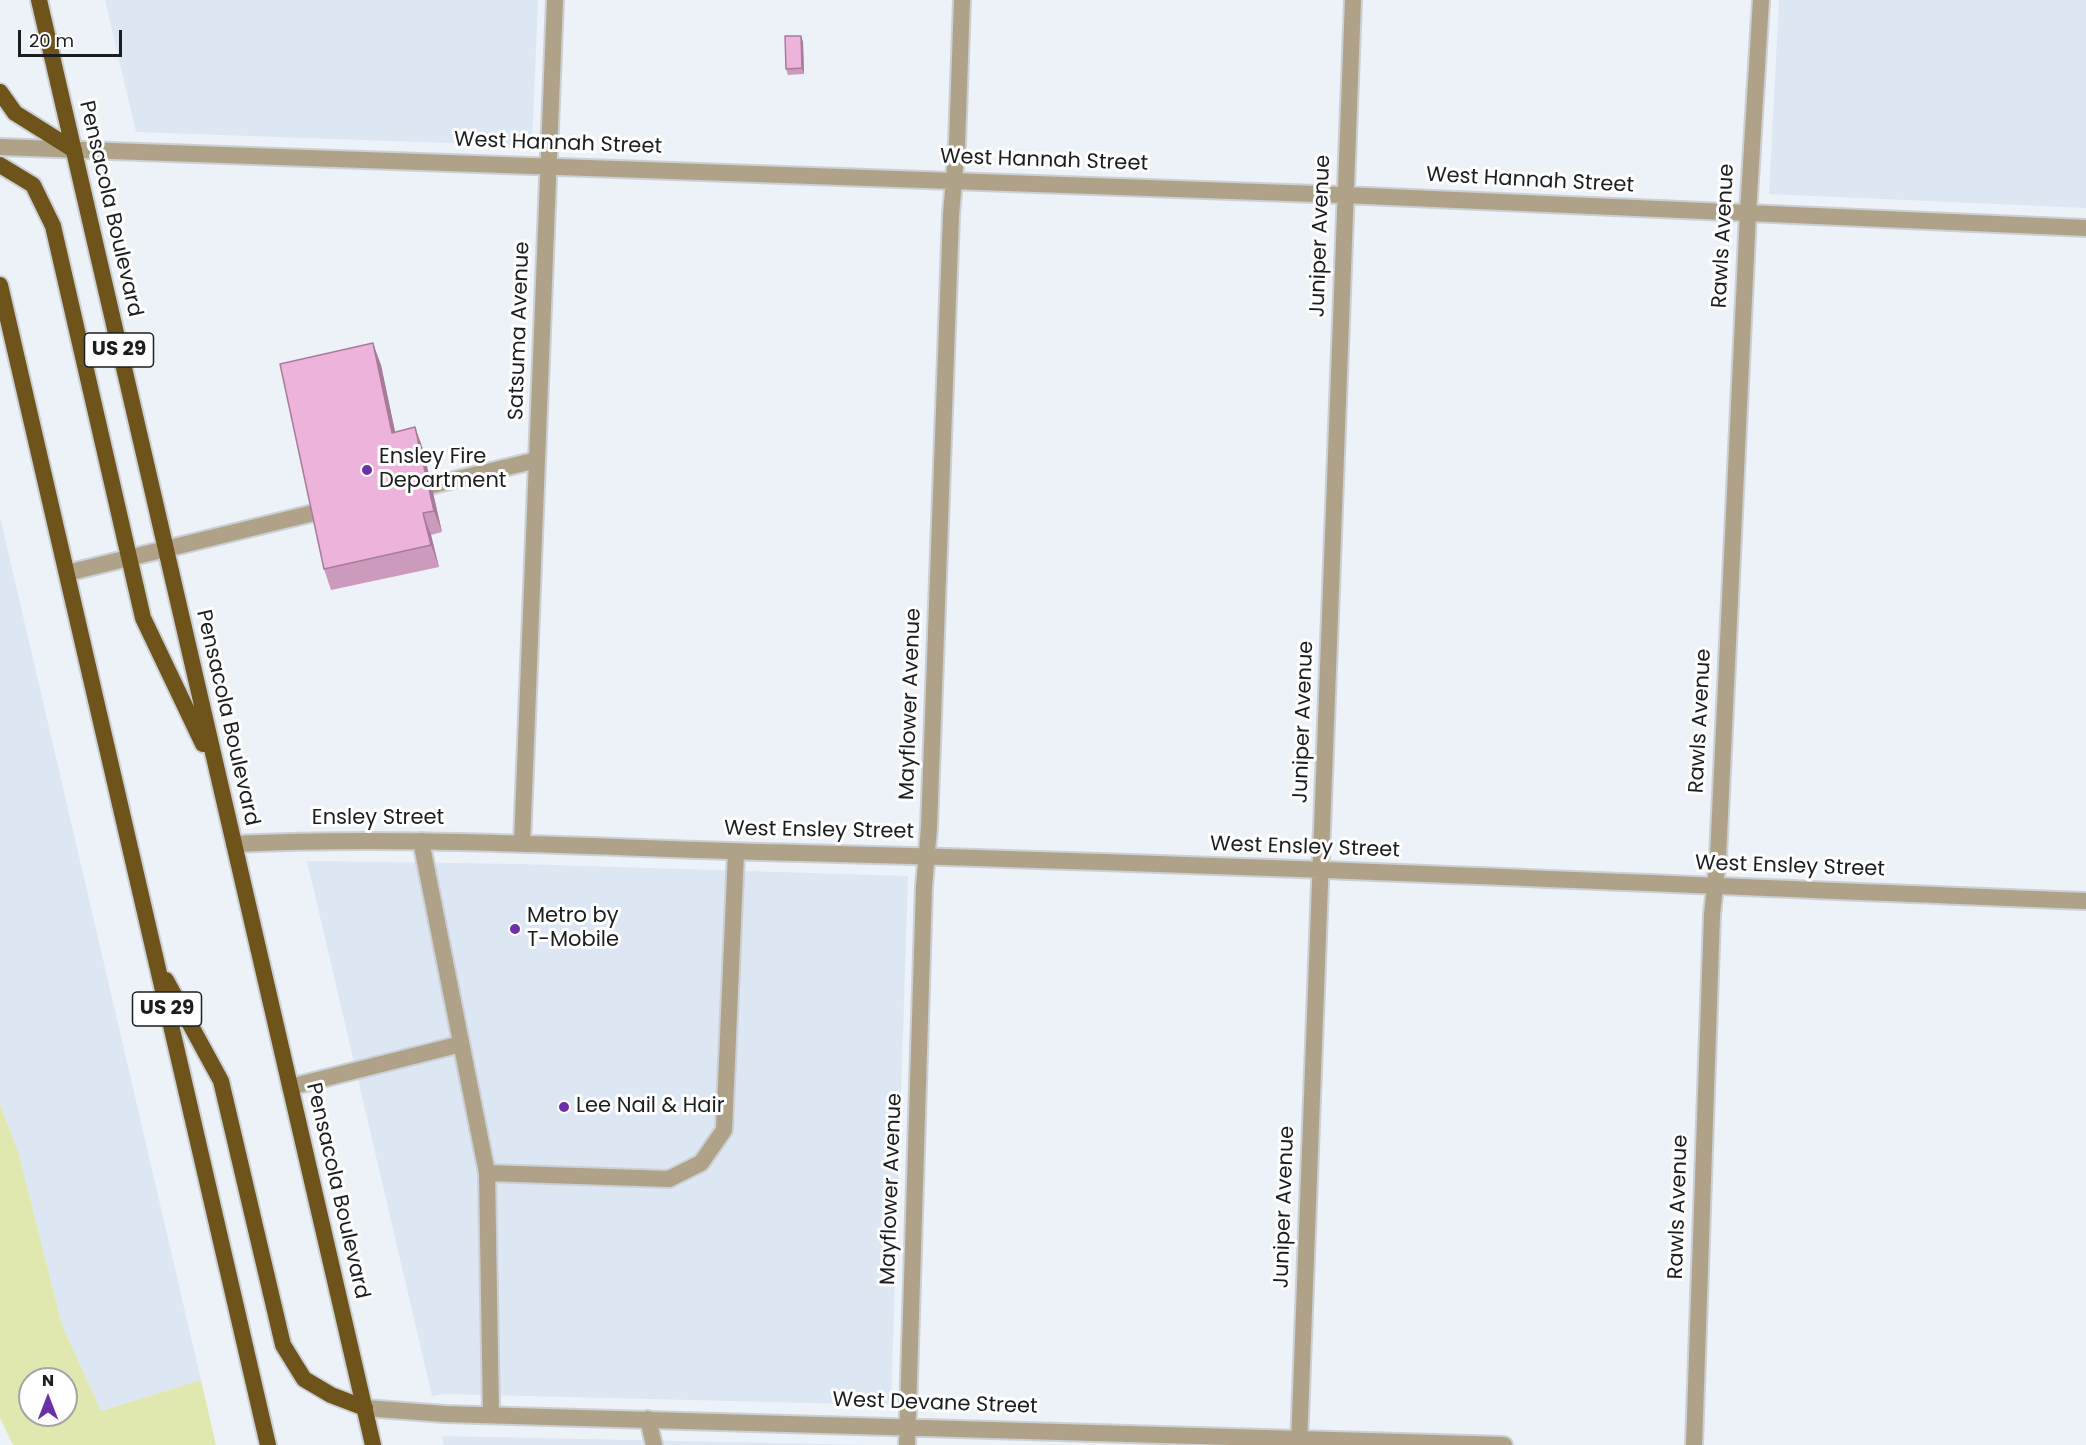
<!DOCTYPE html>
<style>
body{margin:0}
#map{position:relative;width:2086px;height:1445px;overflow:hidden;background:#edf2f8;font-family:Poppins,sans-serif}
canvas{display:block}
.north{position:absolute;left:18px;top:1367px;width:60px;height:60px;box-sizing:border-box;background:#fefefe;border:2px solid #a3a4a5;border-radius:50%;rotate:0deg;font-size:16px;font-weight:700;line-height:24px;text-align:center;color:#1b1d1f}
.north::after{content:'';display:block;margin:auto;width:21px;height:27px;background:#6c30a6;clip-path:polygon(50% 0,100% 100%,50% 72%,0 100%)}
.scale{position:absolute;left:18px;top:30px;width:104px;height:27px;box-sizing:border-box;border:3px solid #1b1d1f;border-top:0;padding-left:8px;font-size:18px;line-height:21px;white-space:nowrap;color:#1b1d1f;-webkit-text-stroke:4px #fefefe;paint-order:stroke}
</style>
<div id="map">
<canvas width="2086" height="1445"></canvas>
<div class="north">N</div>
<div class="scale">20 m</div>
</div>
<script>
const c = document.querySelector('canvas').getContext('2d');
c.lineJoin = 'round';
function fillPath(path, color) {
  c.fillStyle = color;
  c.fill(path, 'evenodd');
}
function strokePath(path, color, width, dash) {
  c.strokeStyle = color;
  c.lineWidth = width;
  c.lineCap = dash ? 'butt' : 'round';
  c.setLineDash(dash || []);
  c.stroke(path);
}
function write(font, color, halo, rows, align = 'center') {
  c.font = font + ' Poppins,sans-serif';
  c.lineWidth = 6;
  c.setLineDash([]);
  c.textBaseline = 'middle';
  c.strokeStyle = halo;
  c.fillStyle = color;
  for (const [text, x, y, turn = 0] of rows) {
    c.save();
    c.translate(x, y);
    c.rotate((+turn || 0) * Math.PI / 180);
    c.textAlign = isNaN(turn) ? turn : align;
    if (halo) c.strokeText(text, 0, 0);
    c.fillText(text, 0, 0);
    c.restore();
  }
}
fillPath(new Path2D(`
 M 105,0 L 538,0 L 532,146 L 136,132 Z
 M 1779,0 L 2086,0 L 2086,208 L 1769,194 Z
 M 0,517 L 201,1380 L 101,1411 L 62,1325 L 19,1154 L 0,1104 Z
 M 307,861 L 521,864 L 908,876 L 891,1405 L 446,1394 L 432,1396 Z
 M 442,1436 L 867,1445 L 444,1445 Z`), '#dde6f3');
fillPath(new Path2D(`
 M 0,1104 L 19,1154 L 62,1325 L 101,1411 L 201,1380 L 216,1445 L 13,1445 L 0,1418 ZM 30,1379 L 66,1379 L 66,1415 L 30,1415 Z`), '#e0e8b0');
const service = new Path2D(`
 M 412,490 L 537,460
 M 67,573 L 334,508
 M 421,841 L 487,1173 L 491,1415
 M 290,1087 L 461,1044
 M 487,1173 L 669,1179 L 701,1163 L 724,1130 L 736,852
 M 648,1419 L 654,1445`);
const minor = new Path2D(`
 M 0,147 L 1344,195 L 2086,228
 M 234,844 C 423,835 612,849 801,853 C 1230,864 1658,884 2086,901
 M 522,844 L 555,0
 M 365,1408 L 445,1414 L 1504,1445
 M 907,1445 L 924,887 L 929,828 L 951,215 L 957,144 L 962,0
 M 1299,1445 L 1353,0
 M 1694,1445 L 1712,915 L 1718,857 L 1748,213 L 1761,0`);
const trunk = new Path2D(`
 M 39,0 L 373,1445
 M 0,92 L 15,113 L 74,150
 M 0,165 L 33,185 L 53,226 L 143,618 L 203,744
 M 0,285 L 268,1445
 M 166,980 L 221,1081 L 283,1345 L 304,1379 L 331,1395 L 365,1408`);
strokePath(service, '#cbd0d5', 20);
strokePath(minor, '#cbd0d5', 20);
strokePath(trunk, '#cbd0d5', 20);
strokePath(service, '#b0a289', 16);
strokePath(minor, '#b0a289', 16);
strokePath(trunk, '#6e541b', 16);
fillPath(new Path2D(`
 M 801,36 L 803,42 L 804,74 L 788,75 L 786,69 Z
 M 381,365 L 395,432 L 423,449 L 442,532 L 431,535 L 439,567 L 331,590 L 324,569 Z`), '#cc9abc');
fillPath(new Path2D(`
 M 801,36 L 803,42 L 804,74 L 802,68 Z
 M 373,343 L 381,365 L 400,455 L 392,433 Z
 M 415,427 L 423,449 L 442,532 L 434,511 Z
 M 423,513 L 431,535 L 439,567 L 431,545 Z`), '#a67d99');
const building = new Path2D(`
 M 785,36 L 801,36 L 802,68 L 786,69 Z
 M 373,343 L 392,433 L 415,427 L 434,511 L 423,513 L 431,545 L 324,569 L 280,364 Z`);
fillPath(building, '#edb3db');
strokePath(building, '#a67d99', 1.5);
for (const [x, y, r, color] of [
 [367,470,6,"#6c30a6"],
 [515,929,6,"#6c30a6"],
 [564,1107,6,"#6c30a6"]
]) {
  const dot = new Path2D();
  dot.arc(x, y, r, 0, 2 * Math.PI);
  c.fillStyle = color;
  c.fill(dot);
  strokePath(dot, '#fefefe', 2);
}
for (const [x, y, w] of [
 [119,350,69],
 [167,1009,69]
]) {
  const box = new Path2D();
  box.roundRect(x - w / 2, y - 17, w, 34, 4.5);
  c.fillStyle = '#fefefe';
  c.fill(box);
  strokePath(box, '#1b1d1f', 1.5);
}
write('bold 20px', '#1b1d1f', null, [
 ["US 29",119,350],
 ["US 29",167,1009]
]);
write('21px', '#1b1d1f', '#fefefe', [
 ["West Hannah Street",558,144,2],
 ["West Hannah Street",1044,161,2],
 ["West Hannah Street",1530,181,3],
 ["Pensacola Boulevard",110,209,77],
 ["Juniper Avenue",1321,236,-88],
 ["Rawls Avenue",1724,236,-87],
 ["Satsuma Avenue",520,331,-88],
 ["Mayflower Avenue",911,704,-88],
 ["Pensacola Boulevard",227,718,77],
 ["Rawls Avenue",1701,721,-87],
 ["Juniper Avenue",1304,722,-88],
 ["Ensley Street",378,819],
 ["West Ensley Street",819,831,1],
 ["West Ensley Street",1305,848,2],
 ["West Ensley Street",1790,867,2],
 ["Mayflower Avenue",892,1189,-88],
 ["Pensacola Boulevard",337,1191,77],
 ["Juniper Avenue",1285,1207,-88],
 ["Rawls Avenue",1679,1207,-88],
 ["West Devane Street",935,1404,2]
]);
write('21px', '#1b1d1f', '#fefefe', [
 ["Ensley Fire",379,458],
 ["Department",379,482],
 ["Metro by",527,917],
 ["T-Mobile",527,941],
 ["Lee Nail & Hair",576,1107]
], 'left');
</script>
